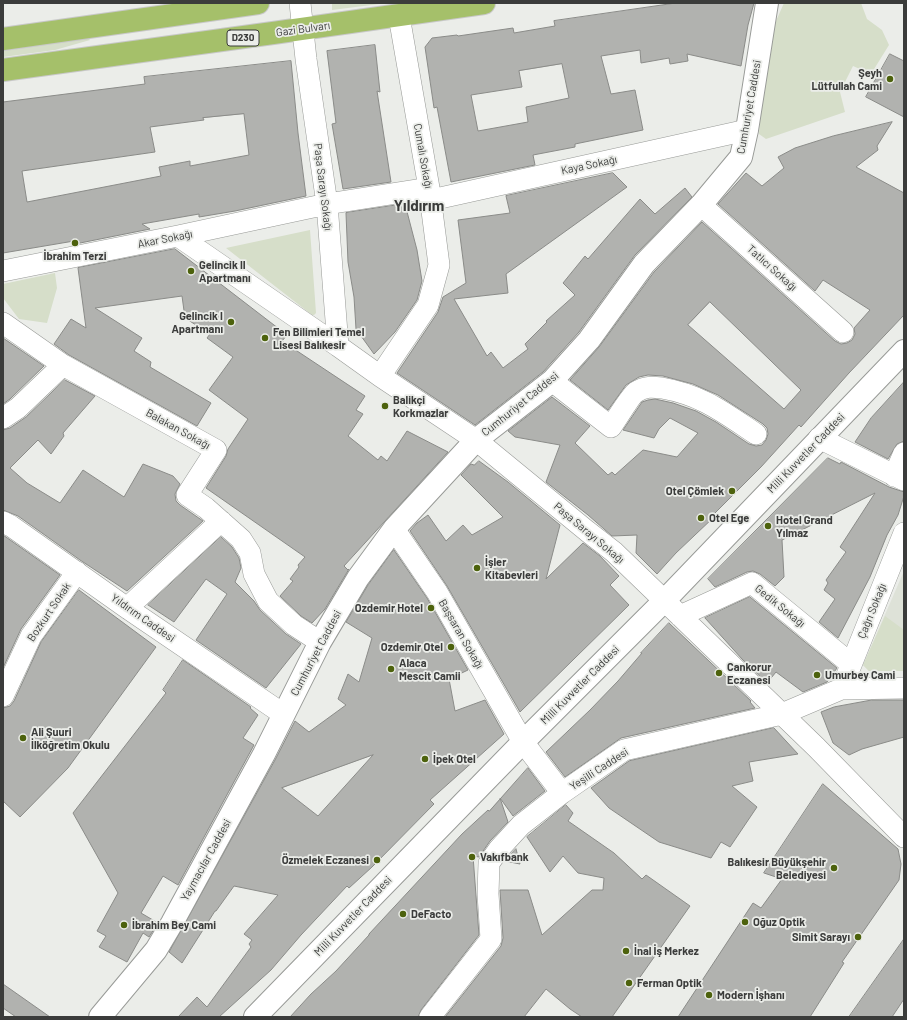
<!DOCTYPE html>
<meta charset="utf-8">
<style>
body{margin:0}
#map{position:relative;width:907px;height:1020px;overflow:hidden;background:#ebede9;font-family:Barlow,sans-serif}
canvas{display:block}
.frame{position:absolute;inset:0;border:4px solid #3b3c3b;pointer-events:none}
</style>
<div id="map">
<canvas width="907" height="1020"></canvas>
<div class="frame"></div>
</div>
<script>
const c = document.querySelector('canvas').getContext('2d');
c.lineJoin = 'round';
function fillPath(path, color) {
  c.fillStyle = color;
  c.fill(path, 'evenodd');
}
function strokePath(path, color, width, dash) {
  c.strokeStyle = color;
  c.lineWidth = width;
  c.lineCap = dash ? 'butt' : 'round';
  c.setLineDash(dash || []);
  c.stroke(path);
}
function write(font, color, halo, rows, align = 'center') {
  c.font = font + ' Barlow,sans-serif';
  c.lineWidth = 3.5;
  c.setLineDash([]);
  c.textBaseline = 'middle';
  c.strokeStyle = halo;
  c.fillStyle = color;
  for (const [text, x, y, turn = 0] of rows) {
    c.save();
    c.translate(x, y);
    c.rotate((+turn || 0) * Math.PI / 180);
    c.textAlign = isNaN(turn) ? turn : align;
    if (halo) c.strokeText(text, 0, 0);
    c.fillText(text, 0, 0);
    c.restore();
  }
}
fillPath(new Path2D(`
 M 904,571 L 904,671 L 869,671 L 863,665 Z`), '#dee2d8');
fillPath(new Path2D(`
 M 332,3 L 387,3 L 332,10 Z
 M 784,3 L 861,3 L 867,19 L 882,30 L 889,45 L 871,74 L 853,66 L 840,92 L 845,112 L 766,139 L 759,134 L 763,77 L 772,30 Z
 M 88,38 L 90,40 L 55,50 L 3,57 L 3,51 Z
 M 310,230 L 316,313 L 314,315 L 312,315 L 226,248 Z
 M 55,273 L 57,288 L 47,323 L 19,319 L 3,298 L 3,284 Z
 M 885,616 L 904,630 L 904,671 L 869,671 L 863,665 Z`), '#d6dec9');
const building = new Path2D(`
 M 676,3 L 754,3 L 748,25 L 741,66 L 687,54 L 688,61 L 670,64 L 669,58 L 641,63 L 640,50 L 601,56 L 611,94 L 635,90 L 643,130 L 575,144 L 575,147 L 533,155 L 535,165 L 451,182 L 437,107 L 434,108 L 425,47 L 432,38 L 457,35 L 458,36 L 513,28 L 514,33 L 555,26 L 554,21 ZM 562,64 L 569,98 L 526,107 L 528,122 L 478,131 L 471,95 L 522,87 L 519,71 Z
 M 375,45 L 380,92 L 377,91 L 391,182 L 343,189 L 332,124 L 336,123 L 327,51 Z
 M 890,54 L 904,61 L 904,117 L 866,97 Z
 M 291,61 L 298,133 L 306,196 L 235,211 L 199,217 L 199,214 L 142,224 L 150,229 L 75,244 L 74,241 L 3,253 L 3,102 L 145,84 L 144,77 ZM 244,114 L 249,155 L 190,166 L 190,161 L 159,167 L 161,176 L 27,202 L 22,171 L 155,152 L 150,127 L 204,120 L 203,118 Z
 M 892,122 L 877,146 L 878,150 L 856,167 L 904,193 L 904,315 L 849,373 L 801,427 L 799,425 L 761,467 L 713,515 L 714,517 L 676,553 L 657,574 L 636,553 L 637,535 L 612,536 L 588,515 L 546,482 L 560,445 L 515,437 L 508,431 L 552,397 L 590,426 L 575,443 L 608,475 L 612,472 L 615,475 L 643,450 L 677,457 L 698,433 L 670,418 L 659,429 L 654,438 L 623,430 L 642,402 L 648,400 L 655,399 L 673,403 L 696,411 L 716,422 L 749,444 L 756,446 L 762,445 L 766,440 L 768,434 L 767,428 L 763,424 L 718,395 L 693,384 L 663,376 L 648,375 L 639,377 L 626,385 L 608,410 L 570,380 L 599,347 L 654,272 L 702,222 L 835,341 L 841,344 L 847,343 L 852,340 L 855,334 L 854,328 L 870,310 L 823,280 L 815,291 L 718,204 L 746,173 L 762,186 L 784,168 L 778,157 L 795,148 L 833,136 ZM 710,302 L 801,390 L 784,409 L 688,325 Z
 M 613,173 L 627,187 L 506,274 L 508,293 L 454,299 L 487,356 L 491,352 L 503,368 L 528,349 L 525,344 L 547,322 L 546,321 L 575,295 L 563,283 L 585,256 L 588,259 L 640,199 L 655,214 L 685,188 L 692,197 L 635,255 L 579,332 L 543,372 L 475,425 L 397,373 L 438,312 L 443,297 L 466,283 L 458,220 L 510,213 L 506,196 Z
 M 405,204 L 417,250 L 422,281 L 417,300 L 395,332 L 374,354 L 356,329 L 354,297 L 348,262 L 346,213 Z
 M 175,249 L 287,335 L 282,341 L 365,396 L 356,410 L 363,414 L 348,436 L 378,460 L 381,456 L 387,461 L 407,431 L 448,452 L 344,566 L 348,570 L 349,569 L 325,609 L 312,623 L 301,616 L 280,596 L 293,581 L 290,579 L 299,567 L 298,565 L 305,557 L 206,488 L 226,456 L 228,449 L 248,419 L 209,390 L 233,357 L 207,338 L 210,334 L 185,318 L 182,296 L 95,308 L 142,338 L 134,351 L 151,362 L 150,367 L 211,403 L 197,426 L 69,355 L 54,344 L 71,319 L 86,328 L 78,268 Z
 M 3,338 L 44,366 L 10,399 L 3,404 Z
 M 65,380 L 95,396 L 63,433 L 64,436 L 51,454 L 38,440 L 10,468 L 27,483 L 60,503 L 83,470 L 124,497 L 143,464 L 173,476 L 180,484 L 175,494 L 176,501 L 180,505 L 203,521 L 127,591 L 80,560 L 18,516 L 3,510 L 3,430 L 10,428 L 26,417 Z
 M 904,382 L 904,441 L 897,444 L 888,459 L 855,442 L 871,418 Z
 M 828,458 L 840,464 L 841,462 L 889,487 L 904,492 L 904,496 L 898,515 L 887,535 L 870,577 L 838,638 L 819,622 L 835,599 L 824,590 L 828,583 L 826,580 L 846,552 L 840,547 L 875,493 L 782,540 L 784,577 L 775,586 L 760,574 L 753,571 L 747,572 L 715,587 L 708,579 Z
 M 479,461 L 508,482 L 560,525 L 546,579 L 583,543 L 600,556 L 619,576 L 610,585 L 629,605 L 520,712 L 447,586 L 410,531 L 417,523 L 428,515 L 446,541 L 463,525 L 472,535 L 503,517 L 461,475 L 471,464 L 474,465 Z
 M 3,535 L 60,575 L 21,629 L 3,668 Z
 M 221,537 L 232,547 L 239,558 L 241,568 L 235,582 L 254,601 L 260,610 L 286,634 L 301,644 L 266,688 L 196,640 L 227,594 L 206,579 L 174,622 L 148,605 Z
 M 394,550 L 427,598 L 468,670 L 449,679 L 455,711 L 485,700 L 504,734 L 430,800 L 434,804 L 372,867 L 349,888 L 347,886 L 301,935 L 271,970 L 219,1017 L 178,1017 L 197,997 L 207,1007 L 251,947 L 249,944 L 252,940 L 244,934 L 278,895 L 234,886 L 216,911 L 215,911 L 182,963 L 169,952 L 275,760 L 295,721 L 309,732 L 346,705 L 338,699 L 348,674 L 359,682 L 372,638 L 346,622 L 368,585 ZM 373,755 L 318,816 L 282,788 Z
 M 79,590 L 156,647 L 68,768 L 20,817 L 3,801 L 3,708 L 10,706 L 14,701 L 41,642 Z
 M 750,597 L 837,668 L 827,682 L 803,692 L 776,672 L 767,683 L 742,659 L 705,618 Z
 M 669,623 L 751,701 L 750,702 L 755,708 L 621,738 L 565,777 L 546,752 L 590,710 L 618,681 L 642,653 L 641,653 Z
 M 183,660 L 251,707 L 250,708 L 258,715 L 243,738 L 254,745 L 178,885 L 163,876 L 141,913 L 158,923 L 149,937 L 143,933 L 127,962 L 99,947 L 106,936 L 97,931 L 118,893 L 73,813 L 166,693 L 163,690 Z
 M 872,700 L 904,700 L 904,737 L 862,749 L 849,755 L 833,743 L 821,712 L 834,707 Z
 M 774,728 L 798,754 L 749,762 L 753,781 L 732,786 L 757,807 L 730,847 L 721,842 L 711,858 L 659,842 L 609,808 L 591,788 L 629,761 Z
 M 528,768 L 545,791 L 513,816 L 500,798 L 508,822 L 490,841 L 479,857 L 473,856 L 479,935 L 421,1010 L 418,1017 L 290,1017 L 311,994 L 336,971 L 369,935 L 369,934 L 462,834 L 488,810 L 489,811 Z
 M 823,784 L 898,849 L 901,864 L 899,880 L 842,962 L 844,963 L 810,1017 L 678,1017 L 753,903 L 761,908 L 782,879 L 764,873 Z
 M 566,805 L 573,813 L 568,821 L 614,853 L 642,879 L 646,875 L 690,906 L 612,1017 L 582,1017 L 570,1009 L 546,989 L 524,1017 L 445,1017 L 501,946 L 503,938 L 500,890 L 528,890 L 542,935 L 592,890 L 603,890 L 604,878 L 578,873 L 563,856 L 550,872 L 527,837 Z
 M 516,849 L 520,864 L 505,861 L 508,857 Z
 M 904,939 L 904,999 L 892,1017 L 849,1017 Z
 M 3,984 L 50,1017 L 16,1017 L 3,1008 Z`);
fillPath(building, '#b1b2af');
strokePath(building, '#8a8b88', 1);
const street = new Path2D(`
 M 300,3 L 306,59 L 327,204 L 338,346 L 380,376 L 476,440 L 587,531 L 614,552 L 816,747 L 904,837
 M 431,200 L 747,130
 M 701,205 L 843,332
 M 178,236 L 338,346
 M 3,271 L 178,236 L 327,204 L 429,188
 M 3,323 L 63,365 L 216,450 L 187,495 L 206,508 L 241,539 L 250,553 L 254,574 L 268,601 L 294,625 L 320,642
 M 380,376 L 428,305 L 439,265 L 429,188 L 399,16
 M 552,381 L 611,427 C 616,420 631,395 636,392 C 645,386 653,387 662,388 C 702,395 723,412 756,434
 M 3,418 L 18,408 L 63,365
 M 819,438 L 904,480
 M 894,476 L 904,453
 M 3,522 L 11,526 L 127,608 L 283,714
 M 394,529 L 437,592 L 523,742 L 562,793
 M 127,608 L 221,521
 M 680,616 L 752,583 L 851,664
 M 847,675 L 904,533
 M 3,696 L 31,636 L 77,572
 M 430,1017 L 491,939 L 488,894 L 489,863 L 499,849 L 521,825 L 562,793 L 624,750 L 782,714 L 841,689 L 904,688`);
const secondary = new Path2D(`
 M 100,1017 L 156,950 L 172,923 L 264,754 L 320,642 L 358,578 L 394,529 L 476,440 L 552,381 L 589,340 L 644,264 L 701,205 L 741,157 L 747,130 L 767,3
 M 255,1017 L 523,742 L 664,601 L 904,351`);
const highway = new Path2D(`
 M 3,39 L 258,3
 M 3,70 L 273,33 L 484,3`);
strokePath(street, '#989a97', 22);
strokePath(secondary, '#989a97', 24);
strokePath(highway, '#c8c8c8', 24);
strokePath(street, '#fff', 21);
strokePath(secondary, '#fff', 22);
strokePath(highway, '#a5c06a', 22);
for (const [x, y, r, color] of [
 [890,79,4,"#4d620d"],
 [75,243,4,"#4d620d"],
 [191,271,4,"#4d620d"],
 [231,322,4,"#4d620d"],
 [265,338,4,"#4d620d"],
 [385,406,4,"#4d620d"],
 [732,491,4,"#4d620d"],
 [701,518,4,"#4d620d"],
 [768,526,4,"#4d620d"],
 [477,568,4,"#4d620d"],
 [431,608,4,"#4d620d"],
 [451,647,4,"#4d620d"],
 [391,669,4,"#4d620d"],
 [719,673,4,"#4d620d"],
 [817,675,4,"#4d620d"],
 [23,738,4,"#4d620d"],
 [425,759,4,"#4d620d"],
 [472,857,4,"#4d620d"],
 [377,860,4,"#4d620d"],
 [834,868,4,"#4d620d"],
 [403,914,4,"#4d620d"],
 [745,922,4,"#4d620d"],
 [124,925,4,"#4d620d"],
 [858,937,4,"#4d620d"],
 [626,951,4,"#4d620d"],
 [629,983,4,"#4d620d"],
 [709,995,4,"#4d620d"]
]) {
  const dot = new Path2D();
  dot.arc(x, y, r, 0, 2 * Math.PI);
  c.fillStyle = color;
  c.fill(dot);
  strokePath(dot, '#ebede9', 1.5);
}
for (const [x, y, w] of [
 [243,38,32]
]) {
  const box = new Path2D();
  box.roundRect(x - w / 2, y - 8, w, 16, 3);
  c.fillStyle = '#ebede9';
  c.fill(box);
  strokePath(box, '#3b3c3b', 1);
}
write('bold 10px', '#3b3c3b', null, [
 ["D230",243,38]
]);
write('11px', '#3b3c3b', '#ebede9', [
 ["Gazi Bulvarı",303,29,-8],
 ["Cumhuriyet Caddesi",749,107,-80],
 ["Cumalı Sokağı",423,156,80],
 ["Kaya Sokağı",589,165,-12],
 ["Paşa Sarayı Sokağı",323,187,83],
 ["Akar Sokağı",165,239,-11],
 ["Tatlıcı Sokağı",772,268,42],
 ["Cumhuriyet Caddesi",520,404,-39],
 ["Balakan Sokağı",178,429,29],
 ["Milli Kuvvetler Caddesi",806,453,-46],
 ["Paşa Sarayı Sokağı",589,533,40],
 ["Gedik Sokağı",780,606,39],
 ["Çağrı Sokağı",872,611,-68],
 ["Bozkurt Sokak",49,612,-56],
 ["Yıldırım Caddesi",143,618,35],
 ["Başsaran Sokağı",461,634,60],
 ["Cumhuriyet Caddesi",316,653,-62],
 ["Milli Kuvvetler Caddesi",580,685,-45],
 ["Yeşilli Caddesi",599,769,-33],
 ["Yaymacılar Caddesi",206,860,-61],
 ["Milli Kuvvetler Caddesi",353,916,-46]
]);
write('bold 11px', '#3b3c3b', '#ebede9', [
 ["Şeyh",882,73,"right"],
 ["Lütfullah Cami",882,86,"right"],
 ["İbrahim Terzi",75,256,"center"],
 ["Gelincik II",199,265],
 ["Apartmanı",199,278],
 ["Gelincik I",223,316,"right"],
 ["Apartmanı",223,329,"right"],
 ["Fen Bilimleri Temel",273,332],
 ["Lisesi Balıkesir",273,345],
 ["Balikçi",393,400],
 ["Korkmazlar",393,413],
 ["Otel Çömlek",724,491,"right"],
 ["Otel Ege",709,518],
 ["Hotel Grand",776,520],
 ["Yılmaz",776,533],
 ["İşler",485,562],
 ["Kitabevleri",485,575],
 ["Ozdemir Hotel",423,608,"right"],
 ["Ozdemir Otel",443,647,"right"],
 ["Alaca",399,663],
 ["Mescit Camii",399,676],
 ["Cankorur",727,667],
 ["Eczanesi",727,680],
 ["Umurbey Cami",825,675],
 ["Ali Şuuri",31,732],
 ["İlköğretim Okulu",31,745],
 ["İpek Otel",433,759],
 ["Vakıfbank",480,857],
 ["Özmelek Eczanesi",369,860,"right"],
 ["Balıkesir Büyükşehir",826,862,"right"],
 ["Belediyesi",826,875,"right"],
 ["DeFacto",411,914],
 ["Oğuz Optik",753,922],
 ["İbrahim Bey Cami",132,925],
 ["Simit Sarayı",850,937,"right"],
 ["İnal İş Merkez",634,951],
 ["Ferman Optik",637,983],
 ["Modern İşhanı",717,995]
], 'left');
write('bold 15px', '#3b3c3b', '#ebede9', [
 ["Yıldırım",419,206]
]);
</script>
